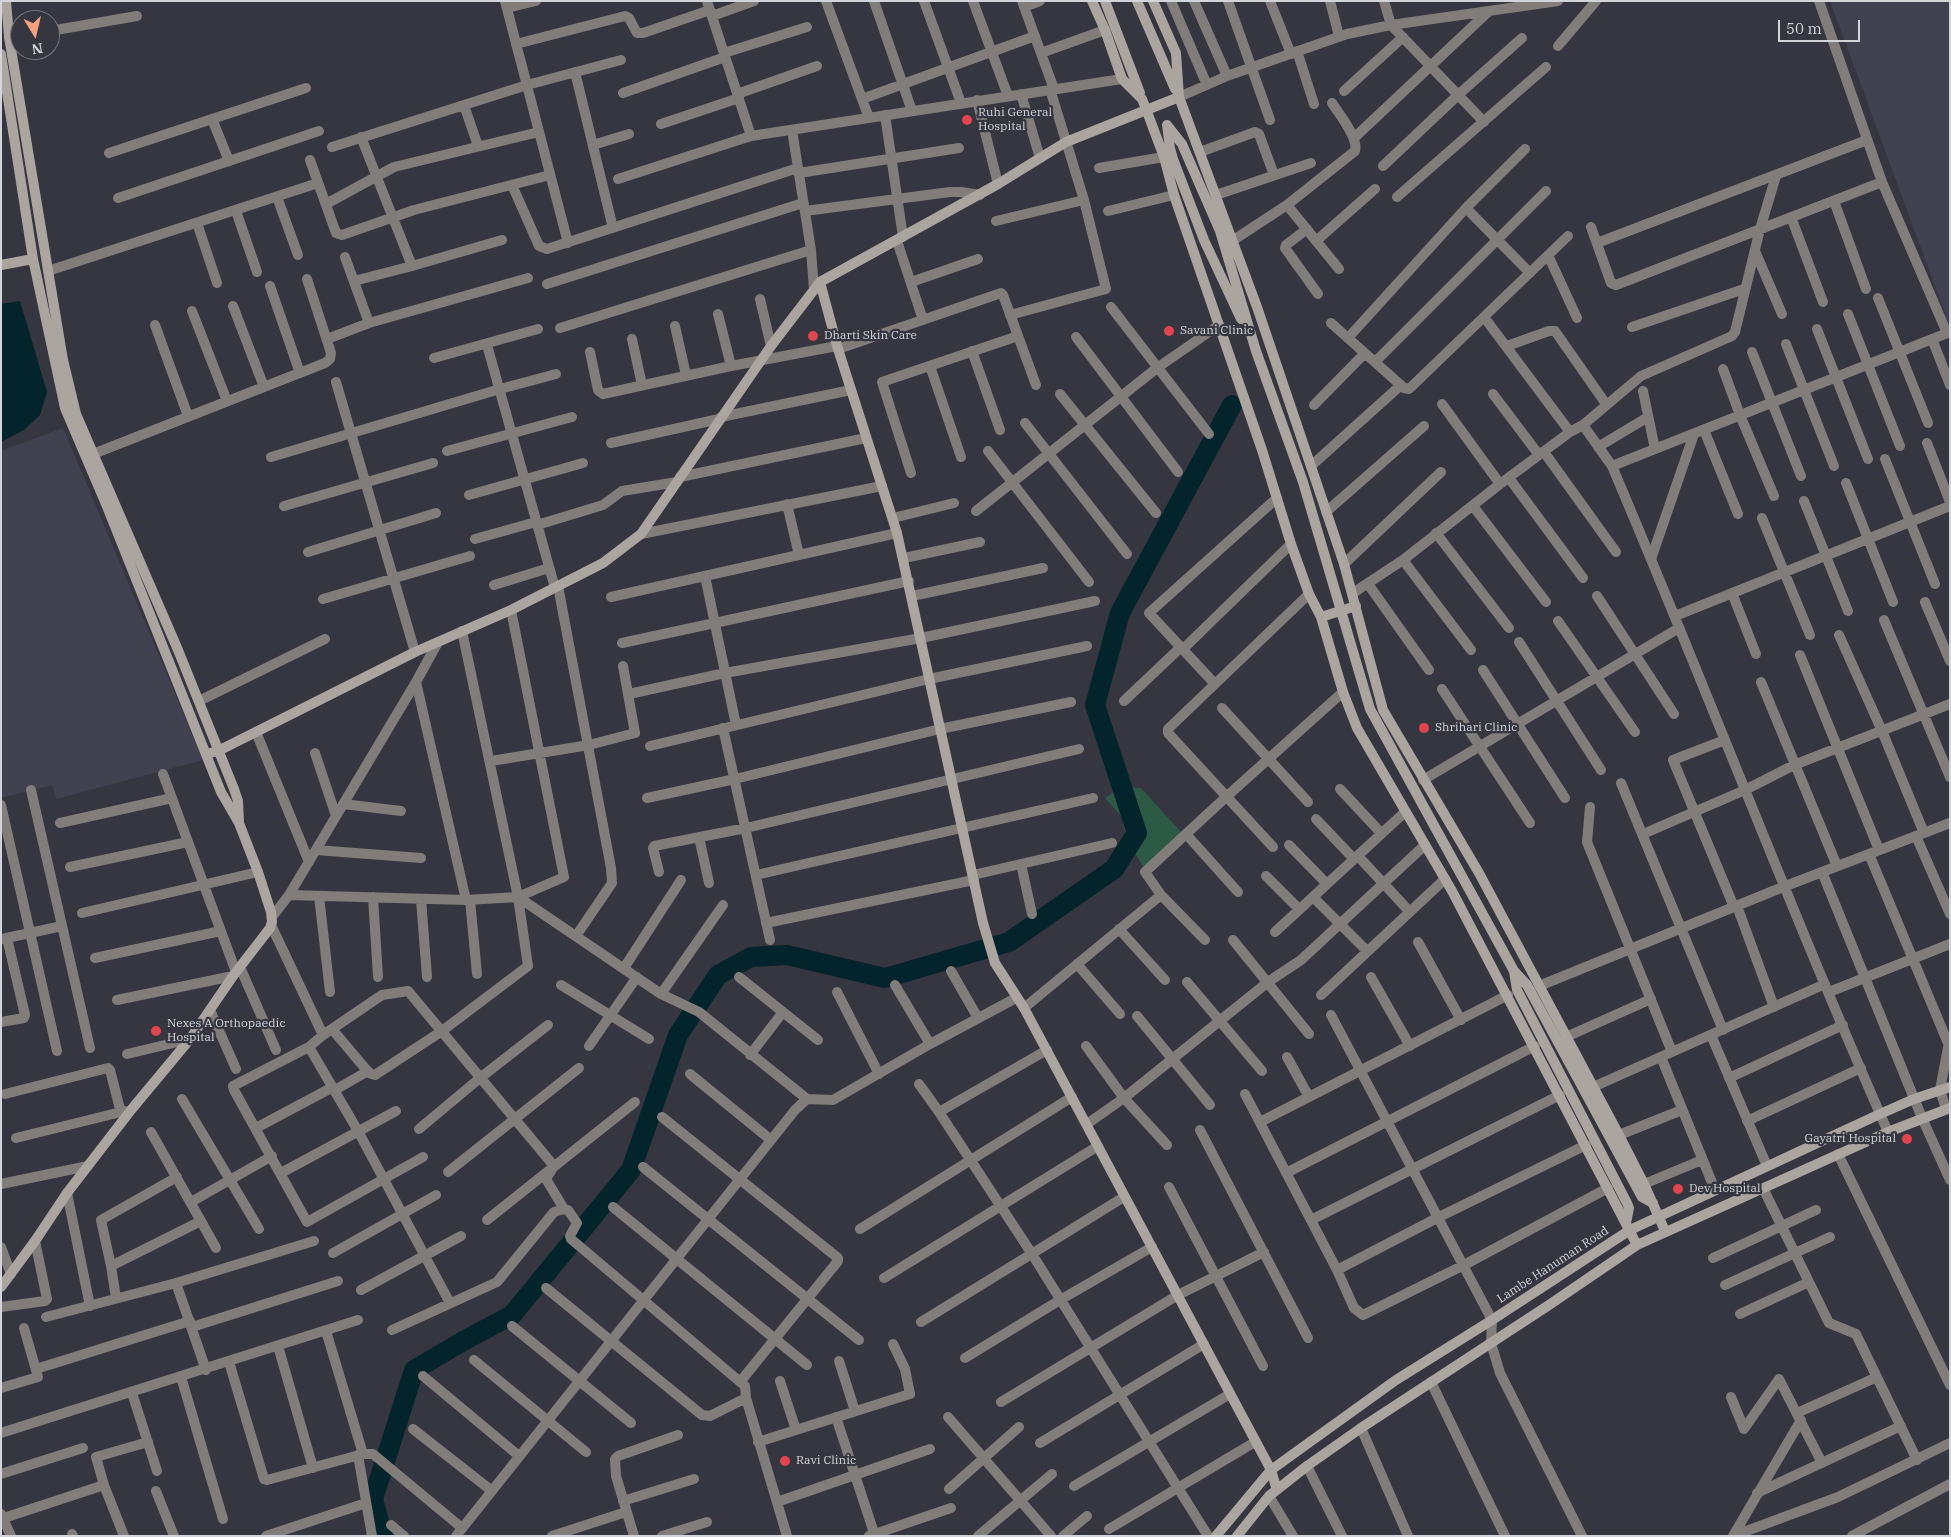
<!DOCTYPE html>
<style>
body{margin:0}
#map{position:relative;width:1951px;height:1537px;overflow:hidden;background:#363640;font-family:"IBM Plex Serif",serif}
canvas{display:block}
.frame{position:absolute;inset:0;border:2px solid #d3d4da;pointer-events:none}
.north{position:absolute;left:10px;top:10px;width:50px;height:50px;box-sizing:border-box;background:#363640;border:1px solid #75757e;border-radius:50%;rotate:171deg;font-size:14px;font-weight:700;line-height:20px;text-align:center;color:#d3d4da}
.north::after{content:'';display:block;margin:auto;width:18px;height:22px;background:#f3a081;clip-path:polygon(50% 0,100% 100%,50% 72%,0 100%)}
.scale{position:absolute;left:1778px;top:20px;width:82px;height:22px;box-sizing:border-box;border:2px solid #d3d4da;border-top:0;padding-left:6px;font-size:15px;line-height:18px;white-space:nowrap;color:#d3d4da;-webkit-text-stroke:4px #363640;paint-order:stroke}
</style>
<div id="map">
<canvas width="1951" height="1537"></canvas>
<div class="frame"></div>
<div class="north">N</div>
<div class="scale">50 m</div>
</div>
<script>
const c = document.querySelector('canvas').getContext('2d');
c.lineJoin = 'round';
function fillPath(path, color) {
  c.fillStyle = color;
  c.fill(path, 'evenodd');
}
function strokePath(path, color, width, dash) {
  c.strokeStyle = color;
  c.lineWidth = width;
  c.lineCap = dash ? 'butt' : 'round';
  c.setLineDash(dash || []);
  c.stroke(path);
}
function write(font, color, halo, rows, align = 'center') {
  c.font = font + ' "IBM Plex Serif",serif';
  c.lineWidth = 4.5;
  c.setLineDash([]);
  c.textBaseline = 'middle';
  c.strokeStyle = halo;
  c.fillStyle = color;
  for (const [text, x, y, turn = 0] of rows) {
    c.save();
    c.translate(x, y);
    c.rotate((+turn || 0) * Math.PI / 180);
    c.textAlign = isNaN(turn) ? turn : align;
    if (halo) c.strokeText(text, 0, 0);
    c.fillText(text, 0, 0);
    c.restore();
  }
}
fillPath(new Path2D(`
 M 1830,1 L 1950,1 L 1950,327 Z
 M 63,428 L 203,760 L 56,799 L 52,785 L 1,798 L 1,451 Z`), '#414150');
fillPath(new Path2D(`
 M 1119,788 L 1141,788 L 1181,832 L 1144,868 L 1127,839 L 1122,817 L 1105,798 Z`), '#2d5a45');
fillPath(new Path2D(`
 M 20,301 L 47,392 L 40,415 L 24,430 L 1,442 L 1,304 Z`), '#04242b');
strokePath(new Path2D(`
 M 383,1536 L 373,1499 L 414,1370 L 465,1340 L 512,1315 L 631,1170 L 678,1035 L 718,975 L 751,957 L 787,955 L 885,978 L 1009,942 L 1114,869 L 1137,833 L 1095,705 L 1120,613 L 1232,405`), '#04242b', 20);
strokePath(new Path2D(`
 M 505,1 L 568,243
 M 707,1 L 751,136
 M 826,1 L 869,118
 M 874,1 L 912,111
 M 924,1 L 961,103
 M 973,1 L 1008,96
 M 1022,1 L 1054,89
 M 1171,1 L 1207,85
 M 1194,1 L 1227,76
 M 1228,1 L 1270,120
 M 1270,1 L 1291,54
 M 1330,1 L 1339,36
 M 1384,1 L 1391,25 L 1484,122
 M 1819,1 L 1882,182 L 1947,333
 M 1024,7 L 1040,1
 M 507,8 L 536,1
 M 712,16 L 754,1
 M 50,31 L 137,16
 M 9,37 L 20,35
 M 516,44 L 625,16 L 629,18 L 637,33 L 643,33 L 710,10
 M 1558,46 L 1596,1
 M 1297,51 L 1314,104
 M 724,53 L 807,27
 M 1041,53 L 1105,30
 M 575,72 L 613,228
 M 1344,91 L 1403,37
 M 623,93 L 725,57
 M 737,94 L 817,66
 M 1021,94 L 1040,158
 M 1179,97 L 1227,76 L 1347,34 L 1391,25 L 1558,1
 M 862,99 L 1035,36
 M 977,100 L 998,184
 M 464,105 L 478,146
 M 885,115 L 903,237
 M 212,119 L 229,161
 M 661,124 L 739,98
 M 792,130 L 811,250 L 814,290
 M 361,137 L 412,266
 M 1354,138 L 1489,11
 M 593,145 L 629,134
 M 332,147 L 527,85 L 621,60
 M 1200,152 L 1255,132 L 1259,134 L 1274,175
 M 109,153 L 306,88
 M 310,160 L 336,233 L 342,235 L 414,210 L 550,175
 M 1383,166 L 1458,95 L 1522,38
 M 1099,168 L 1164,157
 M 799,173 L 959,148
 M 618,179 L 751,136 L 1122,79
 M 512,185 L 539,246 L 547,249 L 798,168
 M 1216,195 L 1311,163
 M 277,197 L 298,255
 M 1397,197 L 1546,67
 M 118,198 L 319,131
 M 1834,201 L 1866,289
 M 326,204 L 394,167 L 539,132
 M 1287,205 L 1339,269
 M 1466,208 L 1530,273
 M 236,211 L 257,272
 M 805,211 L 950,192 L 961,192 L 980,195
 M 1108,211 L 1174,195
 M 1791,217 L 1823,302
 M 996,221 L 1084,200
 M 197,223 L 217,283
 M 1591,227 L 1611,283 L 1616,285 L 1882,182
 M 1307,229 L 1286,245 L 1285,248 L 1318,294
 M 897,241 L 923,320
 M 1232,241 L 1287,205 L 1355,151 C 1359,138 1339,114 1332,103
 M 1316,241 L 1375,189
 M 1597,243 L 1867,140
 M 1755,251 L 1782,314
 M 1548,255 L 1577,318
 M 345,257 L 369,323
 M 48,271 L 318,183
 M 354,281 L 412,266 L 502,240
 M 911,282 L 978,259
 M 547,284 L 803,203
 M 270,286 L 300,373
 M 1878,298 L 1928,423
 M 760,299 L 771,346
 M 233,306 L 264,387
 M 1111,307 L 1209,434
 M 192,311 L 227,401
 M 718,314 L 731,366
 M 1848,314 L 1900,446
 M 1010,315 L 1106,289 L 1084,200 L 1050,89
 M 1484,317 L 1570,432
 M 1331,323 L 1404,388 L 1409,389 L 1568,236
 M 155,325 L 188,416
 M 675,326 L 686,375
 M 1632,327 L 1744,289
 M 560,328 L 811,250
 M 1817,329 L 1868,459
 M 1076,337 L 1178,472
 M 1348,338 L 1466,208 L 1525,149
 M 327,339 L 369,323 L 528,278
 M 632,339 L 642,385
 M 1932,339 L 1950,385
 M 1786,344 L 1834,466
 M 487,345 L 555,588
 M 1507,346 L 1549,331 L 1555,331 L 1606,404
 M 838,349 L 1001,293 L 1003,295 L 1036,385
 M 972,351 L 1000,430
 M 590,352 L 598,390 L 603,394 L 731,366 L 837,346
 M 1752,352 L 1801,476
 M 434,358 L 538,329
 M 1375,362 L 1546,191
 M 930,366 L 961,457
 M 1723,369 L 1740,415 L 1774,496
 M 336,382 L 415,652
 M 1643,391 L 1655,449
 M 1060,394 L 1156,513
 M 1493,394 L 1539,455
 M 1442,404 L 1500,484
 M 1314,405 L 1365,353
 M 721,417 L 851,390
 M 1025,423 L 1127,554
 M 1583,425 L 1641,376 L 1732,336 L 1735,332 L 1760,229 L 1776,176
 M 1704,430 L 1738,514
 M 611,443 L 719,419
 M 1927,443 L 1950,502
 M 1598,447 L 1648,417
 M 447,451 L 572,417
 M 988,451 L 1089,582
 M 1544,452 L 1616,552
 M 93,454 L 325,363 L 330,359 L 331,353 L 307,279
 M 271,457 L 500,389 L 556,374
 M 1885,459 L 1935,584
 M 1311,466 L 1401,385
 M 1612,466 L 1950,332
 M 911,473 L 882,382 L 1018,336
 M 680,477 L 866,438
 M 1509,478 L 1583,578
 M 1846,483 L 1893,602
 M 469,495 L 583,463
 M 1804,501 L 1848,611
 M 787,504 L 799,555
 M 284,506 L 433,463
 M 1473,506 L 1546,602
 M 976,511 L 1157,368 L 1219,325
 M 1326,512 L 1424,426
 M 893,518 L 954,503
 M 1762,518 L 1810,635
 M 537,525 L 603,505 L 622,491 L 677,482
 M 1436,533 L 1509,628
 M 641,534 L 882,486
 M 475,539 L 536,522
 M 308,552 L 436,513
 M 904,558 L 980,542
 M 1651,559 L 1694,434
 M 1403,560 L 1471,650
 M 1344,564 L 1441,472
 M 705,576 L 736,725
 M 1368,584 L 1429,670
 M 494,585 L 549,568
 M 558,586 L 611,868 L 612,883 L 576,936
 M 1353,593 L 1403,560 L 1500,484 L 1570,432 L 1583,425 L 1612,466 C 1706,687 1791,912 1888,1132
 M 1732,593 L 1756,654
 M 912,596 L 1043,568
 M 1597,596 L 1674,714
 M 611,597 L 897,533
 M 323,599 L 470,556
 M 1925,602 L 1950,661
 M 511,610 L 564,877 L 518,897
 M 1675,616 L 1950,506
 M 1884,620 L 1950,777
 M 1558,621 L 1635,732
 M 1839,635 L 1882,731 L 1924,833
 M 1519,642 L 1601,770
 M 622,643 L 909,581
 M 1183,649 L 1291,544
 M 1800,655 L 1879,850
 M 1483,670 L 1565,798
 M 416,682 L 466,900
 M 1761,682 L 1837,866
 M 1214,683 L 1149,613 L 1277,498
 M 1442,689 L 1530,823
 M 629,694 L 725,673 L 921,638 L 1095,601
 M 199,701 L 325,639
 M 1124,701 L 1181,647
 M 1222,708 L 1308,802
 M 723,728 L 770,940
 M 256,732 L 309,862
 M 1725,740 L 1673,760 L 1734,907
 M 650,746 L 929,679 L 1087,646
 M 315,753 L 336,816
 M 491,761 L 589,745 L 635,733 L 623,666
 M 163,774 L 236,972
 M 1423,780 L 1679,628
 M 1621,783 L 1723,1030
 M 1340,789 L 1381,833
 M 31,790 L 90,1048
 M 647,798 L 735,779 L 940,729 L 1071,702
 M 343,804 L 401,811
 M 1,805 L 57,1051
 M 1590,807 L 1587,842 L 1672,1052
 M 1316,819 L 1354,859
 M 60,823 L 172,798
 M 1186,834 L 1238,892
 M 1643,834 L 1745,790 L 1794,765 L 1950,704
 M 1916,836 L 1950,914
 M 699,837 L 709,883
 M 1289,845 L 1327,884
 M 1273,847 L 1168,733 L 1168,729 L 1309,594
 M 316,850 L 421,858
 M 1869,854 L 1948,1043
 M 1358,856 L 1410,912
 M 1021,864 L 1032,914
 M 70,867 L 188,842
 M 659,872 L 653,848 L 654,846 L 746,828 L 1079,749
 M 1822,872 L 1922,1118 L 1950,1180
 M 756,875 L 1093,798
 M 973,875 L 1112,843
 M 1266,876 L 1299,909
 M 289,895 L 466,900 L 518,897 L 661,994 L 699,1012 L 807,1099
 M 319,896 L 330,992
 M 373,897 L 378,977
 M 1313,897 L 1367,951
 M 421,899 L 427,977
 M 470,900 L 477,974
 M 1737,906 L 1774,1007
 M 82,913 L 258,872
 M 272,917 L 289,895 L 416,682 L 438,642
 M 766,923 L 974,880
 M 271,925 L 323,1035
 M 1119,929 L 1165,980
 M 1275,932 L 1405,812
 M 2,939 L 62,926
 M 1205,940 L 1161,895 L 1145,872 L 1226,797 L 1343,692
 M 1233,940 L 1309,1034
 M 1418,942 L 1461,1020
 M 95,958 L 221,931
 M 1077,964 L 1120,1014
 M 240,967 L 276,1050
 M 624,968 L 681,880
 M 951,971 L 978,1018
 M 739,977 L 818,1040
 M 1371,977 L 1410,1046
 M 1187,982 L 1262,1071
 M 561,985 L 649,1039
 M 895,985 L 930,1044
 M 1539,986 L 1783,887 L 1950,823
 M 837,992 L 879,1074
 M 1829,992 L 1950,944
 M 661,994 L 723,905
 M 1321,995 L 1445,879
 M 117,1000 L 233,976
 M 1024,1008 L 1161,895
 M 210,1010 L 236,1069
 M 1331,1015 L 1492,1320 L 1491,1343 L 1500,1373 L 1582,1536
 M 1137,1016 L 1210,1105
 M 1,1022 L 24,1018 L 25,1015 L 7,938
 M 332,1029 L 369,1073 L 375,1075 L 442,1031 L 528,966 L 518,897 L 462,631
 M 1711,1035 L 1767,1166
 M 1566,1037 L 1651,999
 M 589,1046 L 637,977
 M 1086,1046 L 1124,1098 L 1167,1145
 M 309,1047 L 358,1131 L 450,1303
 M 127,1054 L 190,1039
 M 750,1055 L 783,1012
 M 1287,1057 L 1309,1097
 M 1661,1057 L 1715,1190
 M 690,1074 L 771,1140
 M 1729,1078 L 1843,1025
 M 919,1084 L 939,1112 L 1032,1254 L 1208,1536
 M 1593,1087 L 1825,984
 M 335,1090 L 368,1071
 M 5,1094 L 108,1068 L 110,1070 L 121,1113
 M 1245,1094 L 1337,1270 L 1354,1308 L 1363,1315 L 1464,1265 L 1608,1188
 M 182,1099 L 259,1229
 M 1946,1109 L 1940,1090 L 1950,1037
 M 939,1112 L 1047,1050
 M 662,1117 L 838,1258 L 838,1261 L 740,1382
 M 1747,1121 L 1861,1068
 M 1260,1122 L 1508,995
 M 1087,1124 L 1124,1098 L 1268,982 L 1301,960 L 1425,845
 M 256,1128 L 333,1087
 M 419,1129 L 480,1078 L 548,1025
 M 1200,1130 L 1308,1338
 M 151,1132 L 216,1248
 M 1619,1135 L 1682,1110
 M 16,1138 L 125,1111
 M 1838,1154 L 1950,1385
 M 423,1157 L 307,1222 L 234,1090 L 233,1086 L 309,1047 L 323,1035 L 382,995 L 408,991 L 554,1166 L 546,1179 L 564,1209
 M 643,1167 L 859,1340
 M 448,1172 L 579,1068
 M 281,1173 L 396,1111
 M 1286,1173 L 1535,1046
 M 1,1184 L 88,1166
 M 1644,1184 L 1702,1160
 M 1169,1187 L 1263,1366
 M 1763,1188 L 1829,1323 L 1856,1334 L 1917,1460
 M 67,1193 L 90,1306
 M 191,1202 L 272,1156
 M 613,1207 L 807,1365
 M 487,1220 L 635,1102
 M 1311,1220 L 1560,1095
 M 860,1229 L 1072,1097
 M 1,1247 L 11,1274
 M 333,1253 L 436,1195
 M 1713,1258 L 1816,1210
 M 111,1266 L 201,1221
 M 1337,1270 L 1439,1217 L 1586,1145
 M 884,1278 L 1098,1146
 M 176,1283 L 206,1370
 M 1725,1285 L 1830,1237
 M 546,1288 L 702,1415 L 710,1416 L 746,1398
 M 361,1290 L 461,1236
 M 116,1298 L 111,1266 L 101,1220 L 177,1177
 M 1,1307 L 45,1301 L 47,1299 L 35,1241
 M 1740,1314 L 1809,1282
 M 46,1317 L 176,1283 L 314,1241
 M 921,1322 L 1124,1197
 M 512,1326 L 631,1423
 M 192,1327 L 338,1281
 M 392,1330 L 497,1282 L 554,1212 L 564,1209 L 568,1210 L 577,1223 L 570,1236 L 571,1239 L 745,1386 L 746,1398 L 787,1536
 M 326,1331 L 363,1454
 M 278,1346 L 313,1468
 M 965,1358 L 1060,1300 L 1152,1247
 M 474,1360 L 586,1452
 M 839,1361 L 855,1411
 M 229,1362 L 264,1479 L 267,1480 L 363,1454 L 373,1454 L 462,1528
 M 36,1369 L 190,1321
 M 423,1376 L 519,1456
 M 181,1377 L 223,1519
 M 780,1381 L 796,1430
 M 1431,1382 L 1505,1536
 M 1,1388 L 38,1377 L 24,1328
 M 132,1393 L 157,1471
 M 1731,1397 L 1744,1429 L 1779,1379 L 1822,1463
 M 1001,1402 L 1178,1295 L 1264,1252
 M 1797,1413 L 1877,1377
 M 836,1417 L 875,1536
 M 948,1417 L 1051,1536
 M 1361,1428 L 1408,1536
 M 413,1429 L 492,1491
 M 1,1433 L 358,1320
 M 758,1442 L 910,1394 L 905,1369 L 893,1344
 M 1040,1443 L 1204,1344
 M 358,1455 L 372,1536
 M 1307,1466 L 1342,1536
 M 1,1474 L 83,1448
 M 1074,1486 L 1230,1394
 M 949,1489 L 1019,1427
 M 156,1491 L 174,1536
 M 1757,1493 L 1901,1426
 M 1269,1496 L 1293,1536
 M 623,1501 L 694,1479
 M 777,1502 L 930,1449
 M 1,1514 L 11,1536
 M 1,1519 L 104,1485
 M 391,1525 L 404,1536
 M 1109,1529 L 1255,1442
 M 72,1534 L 73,1536
 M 124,1536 L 104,1485 L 96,1457 L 148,1442
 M 266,1536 L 366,1503
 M 456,1536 L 795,1110 L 807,1099 L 833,1100 L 930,1044 L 1016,998
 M 552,1536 L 626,1512
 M 634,1536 L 616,1476 L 615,1459 L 618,1456 L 678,1435
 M 662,1536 L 707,1522
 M 869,1536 L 951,1508
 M 978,1536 L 1052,1474
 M 1063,1536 L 1087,1516
 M 1733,1536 L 1838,1497 L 1950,1443
 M 1733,1536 L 1801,1420
 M 1852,1536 L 1950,1484`), '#817d7a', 10);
strokePath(new Path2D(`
 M 6,1 L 9,37 L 63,360 L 76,414 L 178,650 L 234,789 L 238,801 L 239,822
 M 1092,1 L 1105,30 L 1122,79 L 1142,99 L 1146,109 L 1164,157 L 1174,195 L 1262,450 L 1291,544 L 1309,594 L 1321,617 L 1343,692 L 1357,728 L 1452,891 L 1637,1245
 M 1105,1 L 1140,93
 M 1137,1 L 1175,89
 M 1153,1 L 1176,53 L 1179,97 L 1257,307 L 1344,564 L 1383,710 L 1479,873 L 1619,1135 L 1644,1184 L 1665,1231
 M 1,54 L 33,259 L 65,408 L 106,504 L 221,792 L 239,823 L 258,872 L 271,912 L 272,922 L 270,928 L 233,976 L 190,1039 L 131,1110 L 67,1193 L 35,1241 L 1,1287
 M 1167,125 L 1182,144 L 1220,231 L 1256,351 L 1303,482 L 1370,709 L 1514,971 L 1527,985 L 1642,1197 L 1653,1203
 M 1167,125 L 1170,148 L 1173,159 L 1204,240 L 1241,319
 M 1,265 L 33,259
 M 820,282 L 838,349 L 897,533 L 983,923 L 995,963 L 1024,1008 L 1271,1470 L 1277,1490
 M 1321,617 L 1356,606
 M 206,754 L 218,751 L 415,652 L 511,610 L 603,563 L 641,534 L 771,346 L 820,282 L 998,184 L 1066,142 L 1179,97
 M 1514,971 L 1517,990 L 1627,1203 L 1629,1208 L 1626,1223
 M 1216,1536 L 1271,1470 L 1396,1380 L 1492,1320 L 1630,1230 L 1880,1114 L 1914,1099 L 1950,1087
 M 1237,1536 L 1269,1496 L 1307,1466 L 1361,1428 L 1549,1305 L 1637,1245 L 1888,1132 L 1950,1108`), '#aaa59e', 10);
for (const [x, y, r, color] of [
 [967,120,6,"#e0444e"],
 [1169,331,6,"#e0444e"],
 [813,336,6,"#e0444e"],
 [1424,728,6,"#e0444e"],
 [156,1031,6,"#e0444e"],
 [1907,1139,6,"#e0444e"],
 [1678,1189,6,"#e0444e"],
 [785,1461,6,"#e0444e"]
]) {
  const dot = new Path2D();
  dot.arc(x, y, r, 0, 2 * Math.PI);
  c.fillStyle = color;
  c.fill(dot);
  strokePath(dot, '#363640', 2);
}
write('12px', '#d3d4da', '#363640', [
 ["Ruhi General",978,113],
 ["Hospital",978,127],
 ["Savani Clinic",1180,331],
 ["Dharti Skin Care",824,336],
 ["Shrihari Clinic",1435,728],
 ["Nexes A Orthopaedic",167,1024],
 ["Hospital",167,1038],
 ["Gayatri Hospital",1896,1139,"right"],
 ["Dev Hospital",1689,1189],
 ["Ravi Clinic",796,1461]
], 'left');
write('12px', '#d3d4da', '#363640', [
 ["Lambe Hanuman Road",1553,1265,-33]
]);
</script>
